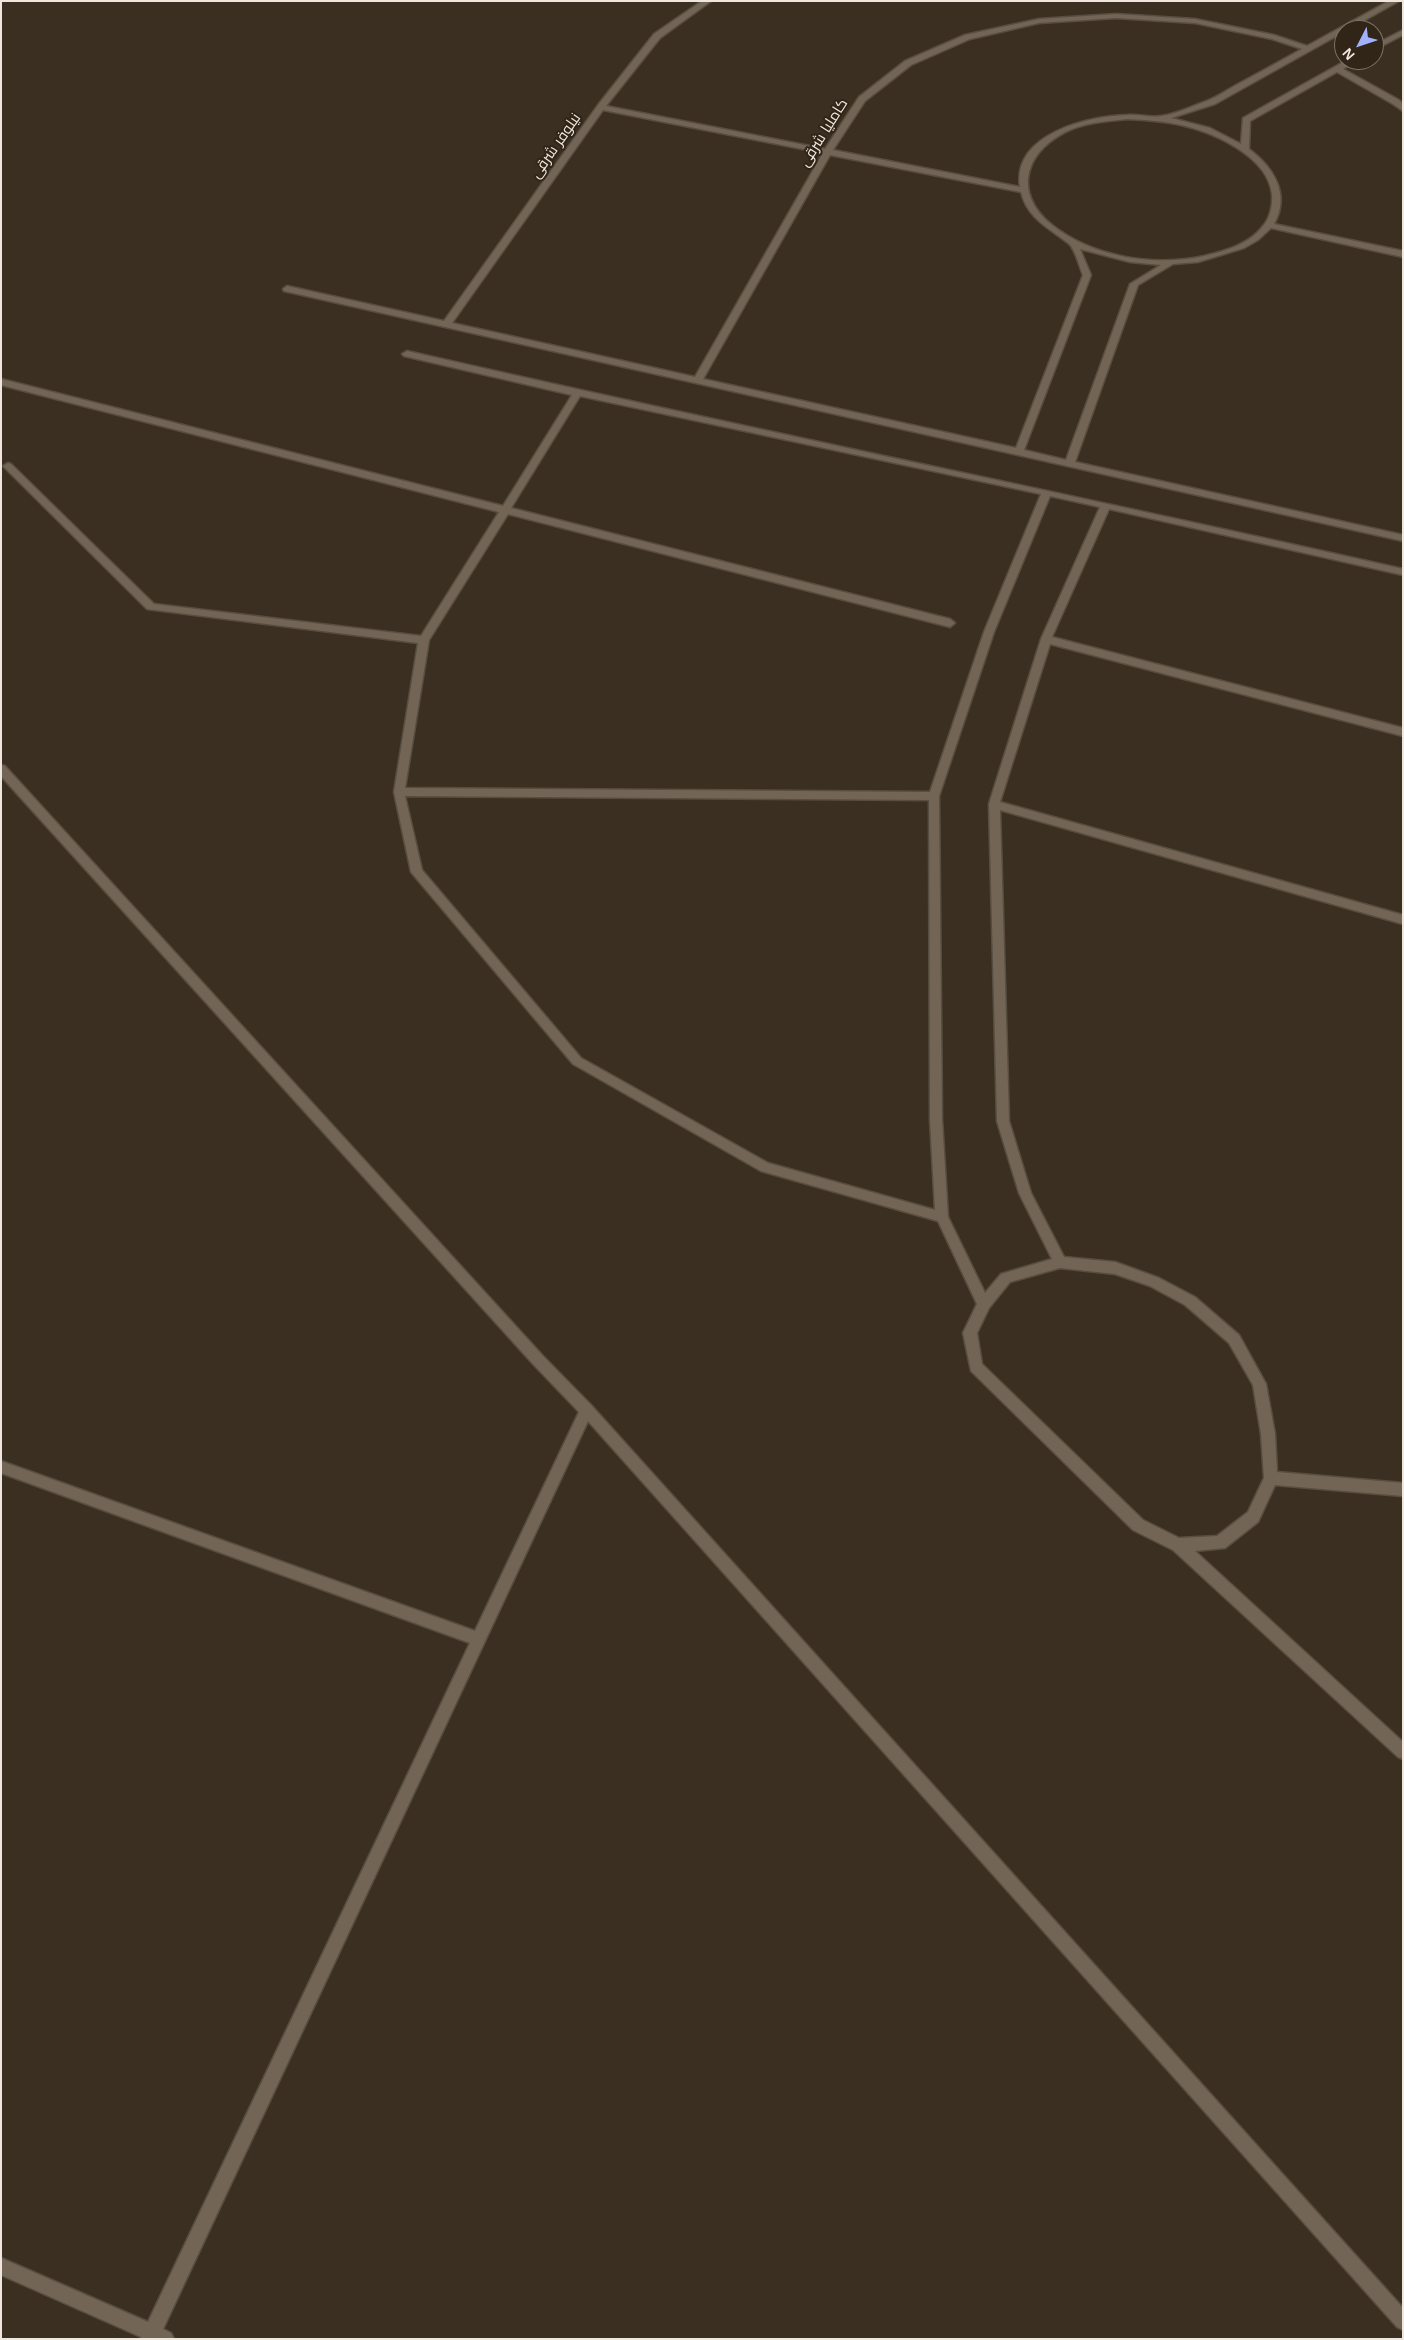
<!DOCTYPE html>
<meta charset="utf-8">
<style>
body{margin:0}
#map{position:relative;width:1404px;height:2340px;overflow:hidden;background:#3a2f20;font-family:Helvetica,sans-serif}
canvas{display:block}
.frame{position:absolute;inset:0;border:2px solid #efe7de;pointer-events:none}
.north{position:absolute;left:1334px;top:20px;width:50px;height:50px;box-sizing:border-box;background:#302517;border:1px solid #7c7367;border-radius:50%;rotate:229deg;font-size:14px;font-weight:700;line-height:20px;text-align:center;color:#efe7de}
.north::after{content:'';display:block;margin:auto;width:18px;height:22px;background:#a1b2fd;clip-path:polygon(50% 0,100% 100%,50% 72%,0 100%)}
</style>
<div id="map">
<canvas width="1404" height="2340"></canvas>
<div class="frame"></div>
<div class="north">N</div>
</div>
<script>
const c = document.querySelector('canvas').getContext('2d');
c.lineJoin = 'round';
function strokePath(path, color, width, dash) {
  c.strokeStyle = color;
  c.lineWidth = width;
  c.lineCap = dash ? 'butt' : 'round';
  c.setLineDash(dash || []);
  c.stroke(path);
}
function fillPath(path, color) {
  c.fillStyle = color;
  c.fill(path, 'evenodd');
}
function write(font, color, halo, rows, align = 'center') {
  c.font = font + ' Helvetica,Cairo,sans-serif';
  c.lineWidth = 4;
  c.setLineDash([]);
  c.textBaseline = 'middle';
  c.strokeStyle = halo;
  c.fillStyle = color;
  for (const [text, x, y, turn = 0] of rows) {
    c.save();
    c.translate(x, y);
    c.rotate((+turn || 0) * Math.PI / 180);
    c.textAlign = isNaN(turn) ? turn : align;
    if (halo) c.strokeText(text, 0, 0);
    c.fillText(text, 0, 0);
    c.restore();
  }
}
const street = new Path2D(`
 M 702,1 L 711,1 L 660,38 L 606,106 L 825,149 L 859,97 L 905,61 L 965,35 L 1039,19 L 1116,14 L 1195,19 L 1274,35 L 1307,46 L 1389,1 L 1399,1 L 1215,104 L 1171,118 L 1210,128 L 1241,144 L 1243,118 L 1347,60 L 1357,60 L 1343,69 L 1399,100 L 1403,104 L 1403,111 L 1393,104 L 1337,72 L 1250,121 L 1249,149 C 1273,167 1291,194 1274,224 L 1403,251 L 1403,257 L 1271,228 L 1258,240 L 1244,248 L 1198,262 L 1173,264 L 1138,285 L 1075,462 L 1403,535 L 1403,541 L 284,291 L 283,289 L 287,286 L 444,321 L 598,105 L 654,34 ZM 1116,18 L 1195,23 L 1272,39 L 1302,49 C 1280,61 1259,73 1238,84 C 1227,90 1216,98 1204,102 C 1190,107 1176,114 1161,116 C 1151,118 1138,114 1127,115 C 1088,116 1012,134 1020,187 L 833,150 L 865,101 L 911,65 L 970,39 L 1039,23 ZM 603,110 L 823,153 L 695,377 L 452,323 ZM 1128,119 C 1146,120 1163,121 1181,125 C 1213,132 1268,156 1272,194 C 1273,205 1270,218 1263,226 C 1250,244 1225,251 1204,256 C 1154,267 1092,257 1052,225 C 1010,191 1027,148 1072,129 C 1090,122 1109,121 1128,119 ZM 830,155 L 1021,192 C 1027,218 1049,228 1068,243 C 1075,248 1079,266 1083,275 L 1016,448 L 703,379 ZM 1080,249 L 1130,262 L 1161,265 L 1130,284 L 1066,460 L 1024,450 L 1091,275 Z
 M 1403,30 L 1403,35 L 1374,50 L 1374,45 Z
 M 407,351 C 738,427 1071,494 1403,569 L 1403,575 L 1109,509 L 1052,637 L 1403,728 L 1403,736 L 1050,644 L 1000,802 L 1403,915 L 1403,924 L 1000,810 L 1009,1121 L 1031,1193 L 1064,1257 L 1115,1262 L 1159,1278 L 1195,1297 L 1239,1335 L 1266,1384 L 1275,1434 L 1277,1472 L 1403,1483 L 1403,1496 L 1275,1485 L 1258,1522 L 1225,1548 L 1195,1551 L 1403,1742 L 1403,1759 L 1398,1757 L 1173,1550 L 1133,1530 L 971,1371 L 963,1333 L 977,1304 L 938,1221 L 761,1171 L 573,1064 L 411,872 L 394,792 L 418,643 L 147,609 L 3,466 L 8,463 L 11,464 L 154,604 L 421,636 L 499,512 L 1,385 L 1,379 L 503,506 L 572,395 L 404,356 L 402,354 ZM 580,396 L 1041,494 L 984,632 L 930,792 L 405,788 L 429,640 L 508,514 L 950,627 L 955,623 L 950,619 L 511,508 ZM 1050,496 L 1100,507 L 1041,639 L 989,804 L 997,1121 L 1019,1193 L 1052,1259 L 1001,1274 L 985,1293 L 948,1217 L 942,1119 L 939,796 L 994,632 ZM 405,796 L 929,800 L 930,1119 L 935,1210 L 768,1163 L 581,1058 L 422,870 ZM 1060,1268 L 1115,1274 L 1150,1286 L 1185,1305 L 1229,1343 L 1253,1385 L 1261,1434 L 1264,1478 L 1248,1512 L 1217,1536 L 1179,1538 L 1143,1520 L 982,1364 L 977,1333 L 989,1308 L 1010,1282 Z
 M 1,765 L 5,766 L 543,1356 L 592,1406 L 1403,2308 L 1403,2330 L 1397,2327 L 588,1421 L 163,2329 L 171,2333 L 174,2339 L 140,2339 L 141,2337 L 1,2275 L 1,2258 L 148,2322 L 470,1643 L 1,1473 L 1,1461 L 475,1631 L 579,1412 L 533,1364 L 1,776 Z`);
strokePath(street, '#574d40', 3);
fillPath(street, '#726555');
write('15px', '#efe7de', '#302517', [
 ["کاملیا شرقی",824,133,-58],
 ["نیلوفر شرقی",556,146,-55]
]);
</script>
